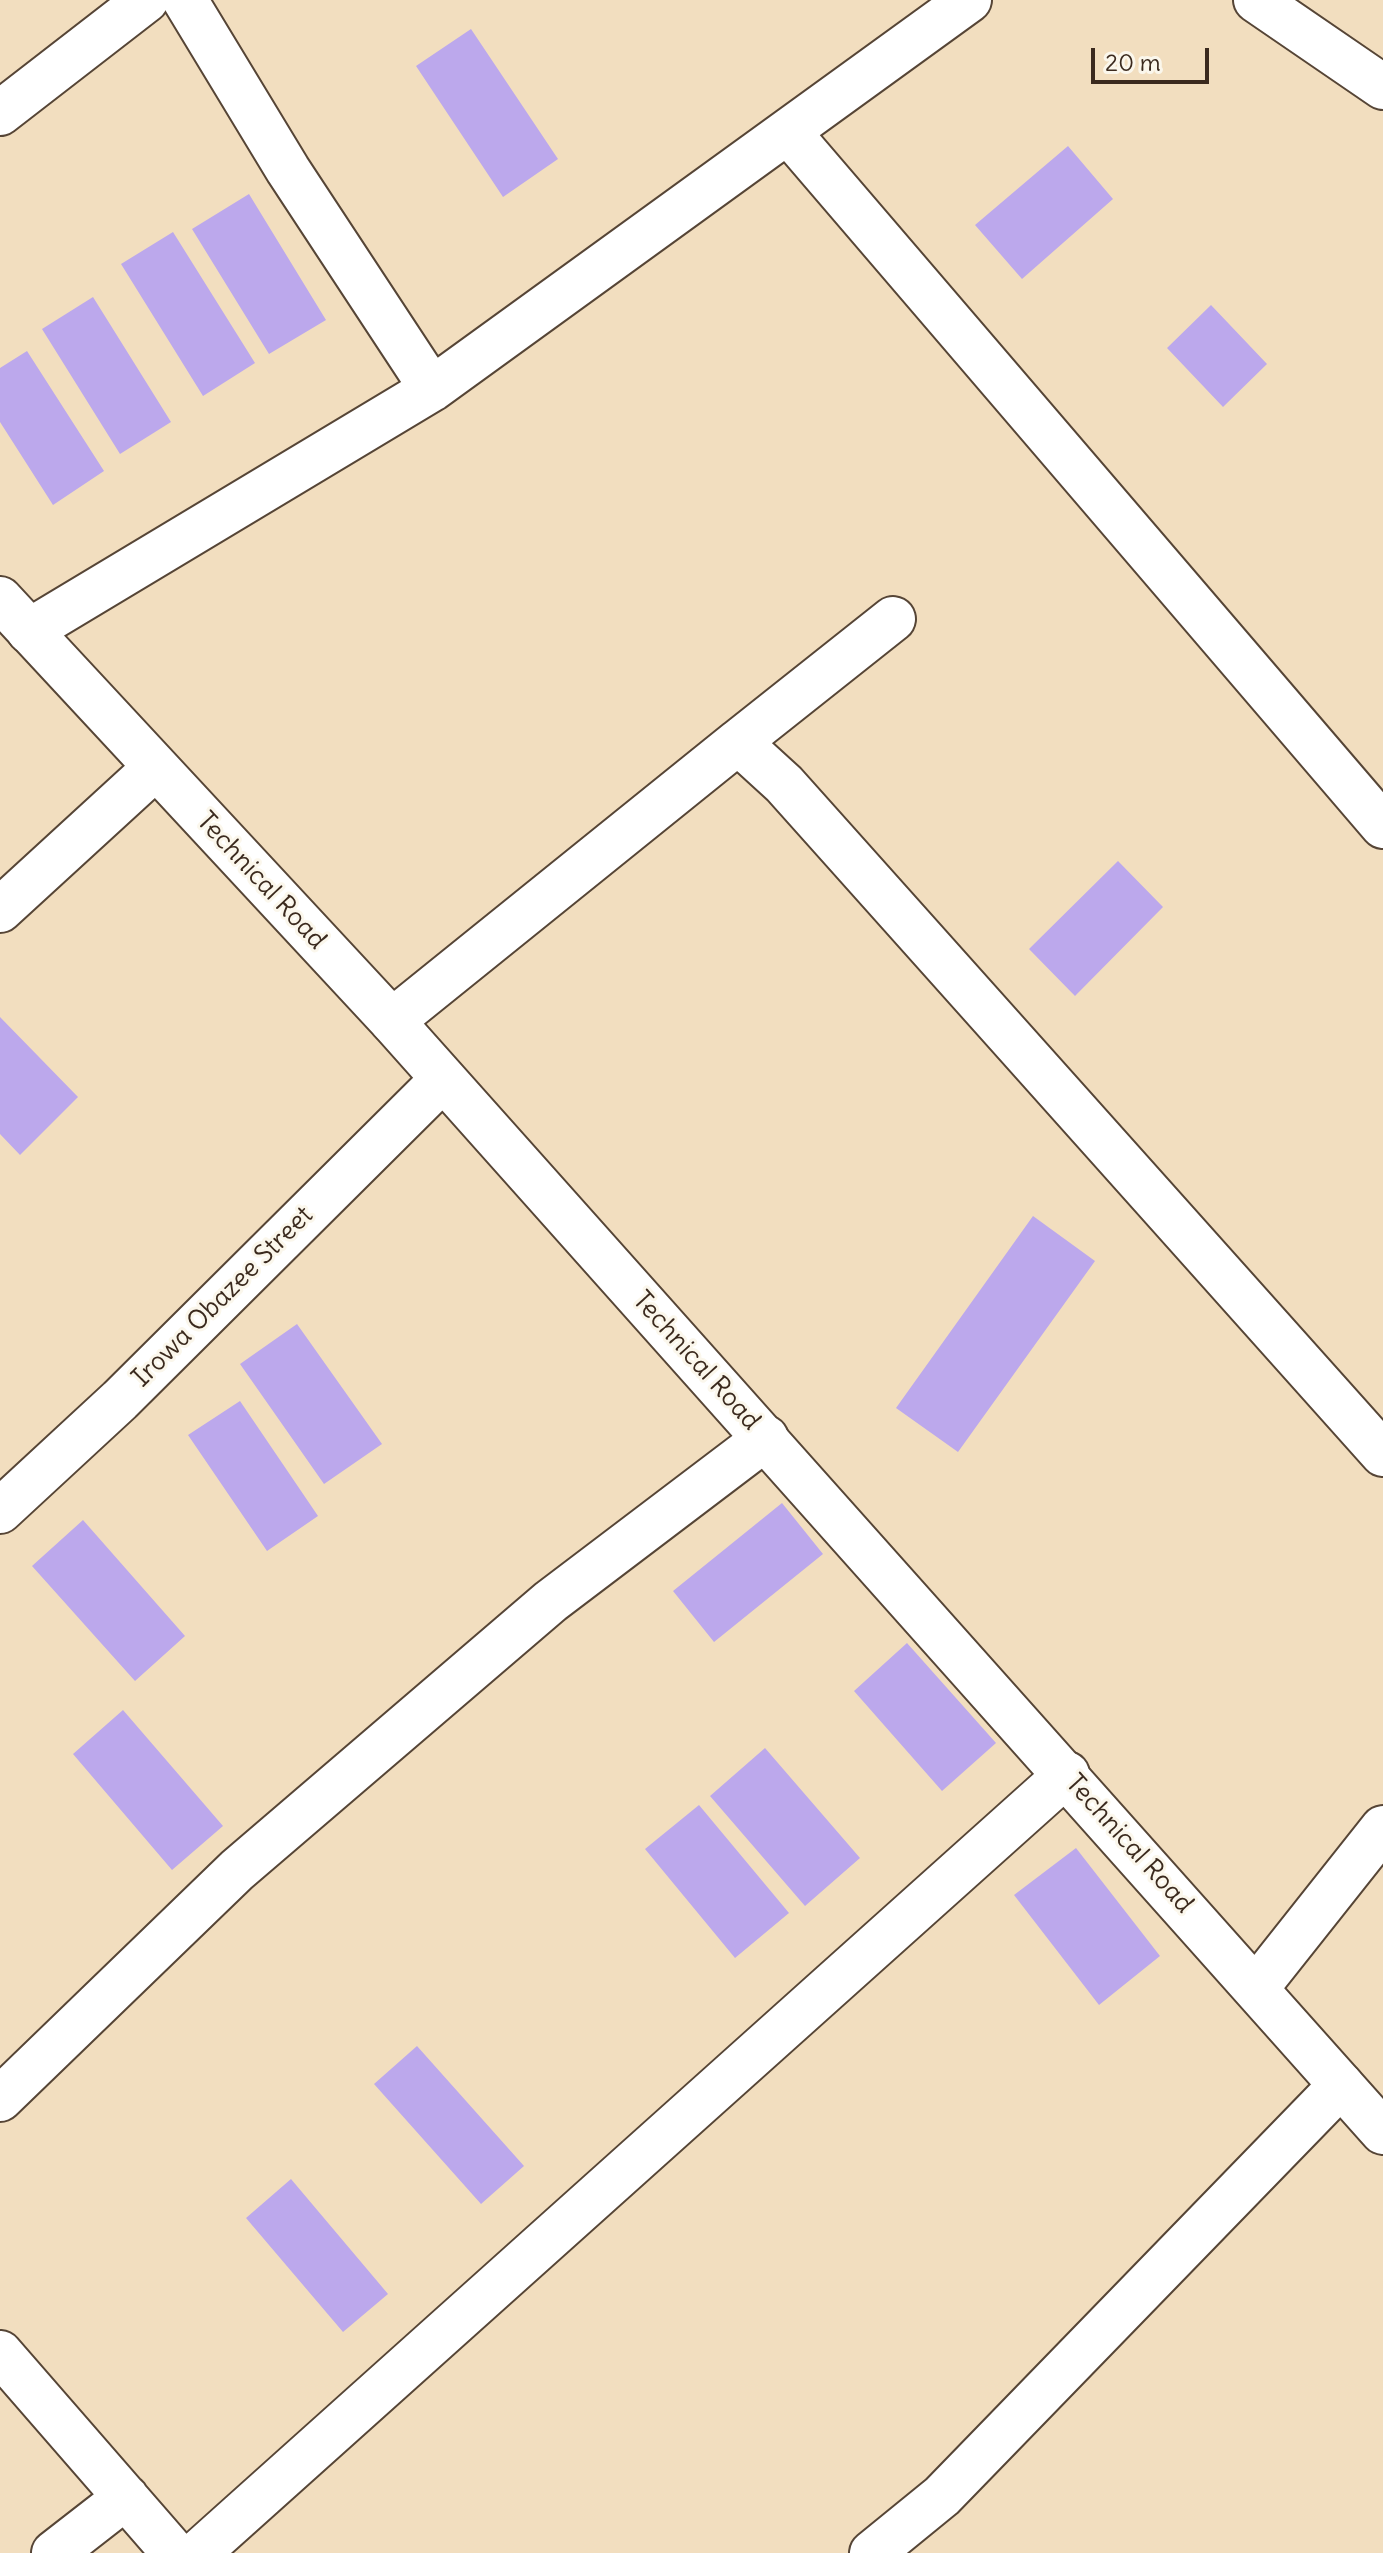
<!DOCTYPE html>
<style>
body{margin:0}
#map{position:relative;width:1383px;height:2553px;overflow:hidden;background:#f2debf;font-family:Delius,sans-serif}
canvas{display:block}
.scale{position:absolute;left:1091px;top:48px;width:118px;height:36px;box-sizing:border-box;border:4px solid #3b2a1e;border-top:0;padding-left:10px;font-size:24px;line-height:28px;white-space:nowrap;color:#3b2a1e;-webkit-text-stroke:6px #fbf7ec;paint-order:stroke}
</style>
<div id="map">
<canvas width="1383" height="2553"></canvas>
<div class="scale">20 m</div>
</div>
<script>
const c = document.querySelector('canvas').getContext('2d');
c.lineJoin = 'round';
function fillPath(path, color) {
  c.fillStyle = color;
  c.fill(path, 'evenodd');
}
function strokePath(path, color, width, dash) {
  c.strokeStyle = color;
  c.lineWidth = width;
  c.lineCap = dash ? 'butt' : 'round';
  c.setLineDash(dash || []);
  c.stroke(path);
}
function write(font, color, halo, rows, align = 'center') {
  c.font = font + ' Delius,sans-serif';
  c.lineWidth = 6;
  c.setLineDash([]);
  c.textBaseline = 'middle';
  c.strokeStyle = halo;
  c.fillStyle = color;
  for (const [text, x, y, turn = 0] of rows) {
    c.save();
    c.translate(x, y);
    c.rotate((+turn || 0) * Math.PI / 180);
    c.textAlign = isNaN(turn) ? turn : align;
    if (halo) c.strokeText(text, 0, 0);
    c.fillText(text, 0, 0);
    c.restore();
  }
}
fillPath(new Path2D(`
 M 471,29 L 558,159 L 503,197 L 416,66 Z
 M 1068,146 L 1113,199 L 1022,279 L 975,225 Z
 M 249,194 L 326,320 L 269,354 L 192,229 Z
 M 173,232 L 255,363 L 203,396 L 121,264 Z
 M 93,297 L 171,422 L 120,454 L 42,329 Z
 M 1211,305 L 1267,364 L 1223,407 L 1167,348 Z
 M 27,351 L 104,471 L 53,505 L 0,422 L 0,368 Z
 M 1118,861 L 1163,907 L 1075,996 L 1029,949 Z
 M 0,1017 L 78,1097 L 20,1155 L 0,1134 Z
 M 1033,1216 L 1095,1261 L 958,1452 L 896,1408 Z
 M 297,1324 L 382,1444 L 324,1484 L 240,1364 Z
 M 240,1401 L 318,1516 L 267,1551 L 188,1435 Z
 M 782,1503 L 823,1554 L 714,1642 L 673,1591 Z
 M 83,1520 L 185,1636 L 135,1681 L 32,1566 Z
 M 907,1643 L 996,1743 L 942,1791 L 854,1691 Z
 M 123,1710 L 223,1826 L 172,1870 L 73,1754 Z
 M 765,1748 L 860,1858 L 805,1906 L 710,1796 Z
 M 699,1805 L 789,1913 L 735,1958 L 645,1849 Z
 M 1076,1848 L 1160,1956 L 1099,2005 L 1014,1895 Z
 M 417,2046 L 524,2166 L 481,2204 L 374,2084 Z
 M 291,2179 L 388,2294 L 343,2332 L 246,2218 Z`), '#bca8ec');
const street = new Path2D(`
 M 185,0 L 288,170 L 432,389
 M 1256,0 L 1383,87
 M 0,113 L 146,0
 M 789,133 L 1383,826
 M 29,631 L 432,389 L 969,0
 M 738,742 L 893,619
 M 0,910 L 155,768
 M 392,1021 L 738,742 L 784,784 L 1383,1454
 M 0,1511 L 120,1400 L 443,1079
 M 1257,1987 L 1383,1828
 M 0,2099 L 237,1870 L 551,1601 L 766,1438
 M 0,2353 L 174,2553
 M 54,2553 L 126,2497
 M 198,2553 L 1067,1774
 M 872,2553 L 942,2496 L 1341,2085`);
const secondary = new Path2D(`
 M 0,599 L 392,1021 L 1383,2132`);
strokePath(street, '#564536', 48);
strokePath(secondary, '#564536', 48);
strokePath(street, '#fff', 44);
strokePath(secondary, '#fff', 44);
write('26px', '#3b2a1e', '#fbf7ec', [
 ["Technical Road",261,881,47],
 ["Irowa Obazee Street",223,1297,-45],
 ["Technical Road",696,1361,48],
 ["Technical Road",1129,1844,48]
]);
</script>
